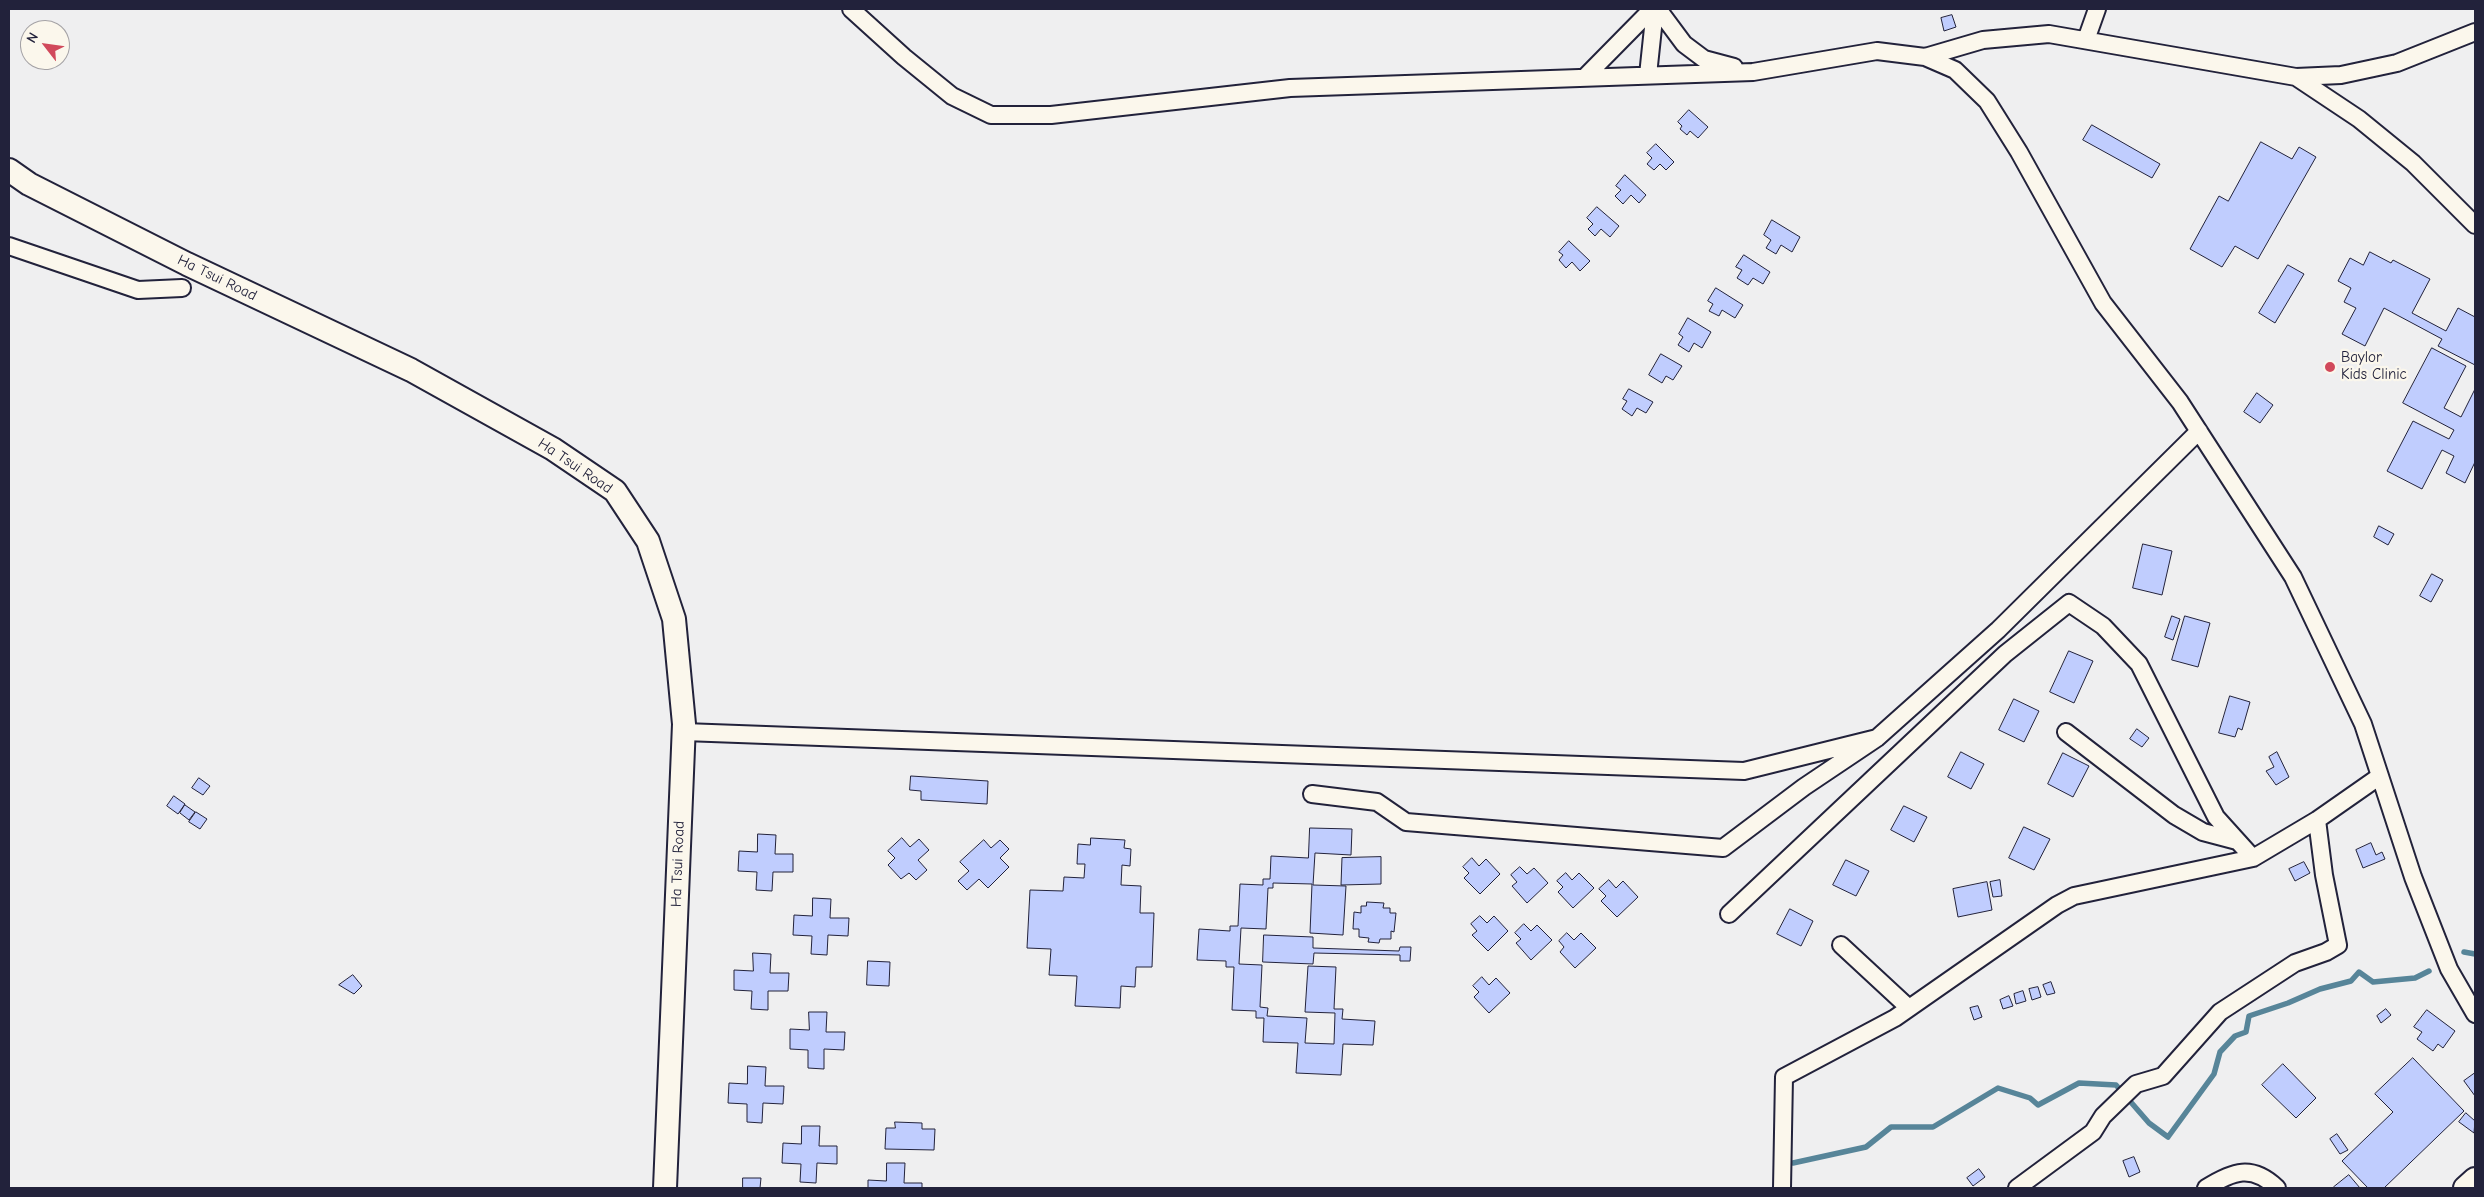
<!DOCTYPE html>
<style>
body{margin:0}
#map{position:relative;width:2484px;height:1197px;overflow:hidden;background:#efeff0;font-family:"Comic Neue",sans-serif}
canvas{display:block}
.frame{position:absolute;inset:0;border:10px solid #22223b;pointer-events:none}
.north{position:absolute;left:20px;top:20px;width:50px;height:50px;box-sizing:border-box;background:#fbf7ec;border:1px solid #a4a2a5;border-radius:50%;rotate:300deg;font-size:14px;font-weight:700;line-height:20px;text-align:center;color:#22223b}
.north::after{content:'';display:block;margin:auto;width:18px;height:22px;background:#d1495b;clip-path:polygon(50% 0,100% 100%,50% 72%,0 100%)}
</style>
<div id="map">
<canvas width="2484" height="1197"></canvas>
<div class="frame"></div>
<div class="north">N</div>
</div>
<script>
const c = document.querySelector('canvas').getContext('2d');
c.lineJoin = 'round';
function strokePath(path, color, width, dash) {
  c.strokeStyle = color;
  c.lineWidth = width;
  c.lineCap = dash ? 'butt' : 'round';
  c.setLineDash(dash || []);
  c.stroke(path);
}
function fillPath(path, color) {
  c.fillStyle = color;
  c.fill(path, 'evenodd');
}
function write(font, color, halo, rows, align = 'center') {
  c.font = font + ' "Comic Neue",sans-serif';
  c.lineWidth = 4.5;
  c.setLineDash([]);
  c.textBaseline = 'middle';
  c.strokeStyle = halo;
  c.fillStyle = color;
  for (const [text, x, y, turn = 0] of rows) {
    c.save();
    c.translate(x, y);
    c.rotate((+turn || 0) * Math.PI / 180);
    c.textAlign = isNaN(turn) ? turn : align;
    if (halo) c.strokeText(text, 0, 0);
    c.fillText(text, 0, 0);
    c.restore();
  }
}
strokePath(new Path2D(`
 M 2464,952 L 2475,954
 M 1793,1163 L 1866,1147 L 1891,1127 L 1933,1127 L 1998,1088 L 2030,1098 L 2038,1105 L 2079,1083 L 2116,1085 L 2149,1123 L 2168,1137 L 2214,1074 L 2220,1052 L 2235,1036 L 2246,1032 L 2249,1016 L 2288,1003 L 2320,989 L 2351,981 L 2359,972 L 2373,982 L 2415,978 L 2429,971`), '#578599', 5.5);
const building = new Path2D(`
 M 1952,15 L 1956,27 L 1944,31 L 1941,18 Z
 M 1689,110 L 1708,127 L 1698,138 L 1690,131 L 1687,135 L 1680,129 L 1682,126 L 1678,122 Z
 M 2092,125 L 2160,164 L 2152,178 L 2083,140 Z
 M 2261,142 L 2292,159 L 2299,147 L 2316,157 L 2258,259 L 2235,246 L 2222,267 L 2190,249 L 2219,196 L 2228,201 Z
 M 1656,144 L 1674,162 L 1666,170 L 1660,164 L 1654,170 L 1647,164 L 1652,158 L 1647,153 Z
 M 1625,175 L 1646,195 L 1639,203 L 1631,195 L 1623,204 L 1615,196 L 1621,190 L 1616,186 Z
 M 1597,207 L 1619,226 L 1610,237 L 1601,229 L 1595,236 L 1588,229 L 1593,224 L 1587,218 Z
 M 1772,220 L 1800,237 L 1792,252 L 1781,245 L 1776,254 L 1766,248 L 1771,240 L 1764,235 Z
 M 1569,241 L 1590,261 L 1580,271 L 1572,262 L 1566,268 L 1559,260 L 1563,255 L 1559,252 Z
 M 2370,252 L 2391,263 L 2393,260 L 2430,279 L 2412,313 L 2446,331 L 2458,308 L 2475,317 L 2475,365 L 2438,346 L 2442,339 L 2384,308 L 2365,346 L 2342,334 L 2356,308 L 2344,302 L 2351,288 L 2338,281 L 2350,258 L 2363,265 Z
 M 1744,255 L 1770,272 L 1763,284 L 1753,278 L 1748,285 L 1737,278 L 1742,270 L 1736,267 Z
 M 2288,265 L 2304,274 L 2275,323 L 2259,313 Z
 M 1716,288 L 1743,305 L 1735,318 L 1722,310 L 1719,316 L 1709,311 L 1713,304 L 1708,301 Z
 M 1688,318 L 1711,332 L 1702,348 L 1694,343 L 1689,352 L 1678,345 L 1683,337 L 1679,334 Z
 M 2432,348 L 2466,366 L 2444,408 L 2461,417 L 2475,389 L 2475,462 L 2465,483 L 2446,473 L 2454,456 L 2442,450 L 2422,489 L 2387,471 L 2413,421 L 2449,439 L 2454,430 L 2403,403 Z
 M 1661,354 L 1682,366 L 1673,380 L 1666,376 L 1662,383 L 1649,375 Z
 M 1629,389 L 1653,402 L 1646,413 L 1637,408 L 1632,416 L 1622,409 L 1627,401 L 1623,399 Z
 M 2257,393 L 2273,405 L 2260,423 L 2244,412 Z
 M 2379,526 L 2394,534 L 2388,545 L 2374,537 Z
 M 2143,544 L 2172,551 L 2162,595 L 2133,588 Z
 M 2432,574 L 2443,580 L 2431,602 L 2420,596 Z
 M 2172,616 L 2180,619 L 2173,640 L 2165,637 Z
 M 2185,616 L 2210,623 L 2198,667 L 2172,660 Z
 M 2069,651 L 2093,661 L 2074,703 L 2050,692 Z
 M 2230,696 L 2250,702 L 2242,730 L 2238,728 L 2235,737 L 2219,733 Z
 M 2014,699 L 2039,711 L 2024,742 L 1999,730 Z
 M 2137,729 L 2149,738 L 2142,747 L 2130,739 Z
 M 1961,752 L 1984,764 L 1971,789 L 1948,777 Z
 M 2277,752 L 2289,777 L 2276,785 L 2266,771 L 2274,767 L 2269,757 Z
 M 2063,753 L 2089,766 L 2073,797 L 2048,784 Z
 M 911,776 L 988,781 L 987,804 L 921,800 L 921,791 L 910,790 Z
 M 199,778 L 210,786 L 203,795 L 192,788 Z
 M 174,796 L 185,804 L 178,814 L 167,806 Z
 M 185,805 L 195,812 L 189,820 L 180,813 Z
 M 1904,806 L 1927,817 L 1914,842 L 1891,830 Z
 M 196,812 L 207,819 L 200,829 L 189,822 Z
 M 2024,827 L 2050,839 L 2034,870 L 2009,858 Z
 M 1310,828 L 1352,829 L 1351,855 L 1315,853 L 1313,885 L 1346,886 L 1343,935 L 1310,933 L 1312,884 L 1273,883 L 1273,888 L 1268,888 L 1266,929 L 1241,928 L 1239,964 L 1262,965 L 1260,1007 L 1268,1008 L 1267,1016 L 1307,1018 L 1305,1043 L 1334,1044 L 1335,1013 L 1305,1012 L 1308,966 L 1336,967 L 1334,1009 L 1343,1009 L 1342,1019 L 1375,1021 L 1373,1045 L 1343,1044 L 1341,1075 L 1296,1073 L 1298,1043 L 1263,1042 L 1264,1018 L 1256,1018 L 1256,1011 L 1232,1010 L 1234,967 L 1226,967 L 1226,961 L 1197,960 L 1199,929 L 1230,931 L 1230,926 L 1238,926 L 1240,884 L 1263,885 L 1263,879 L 1270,879 L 1271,856 L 1308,858 Z
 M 758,834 L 776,835 L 775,854 L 793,854 L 793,872 L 773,872 L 772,891 L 756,890 L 757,872 L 738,871 L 739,851 L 757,852 Z
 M 902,838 L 910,847 L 919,839 L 929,850 L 918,860 L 927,870 L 916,880 L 909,873 L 901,879 L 888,865 L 895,858 L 888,851 Z
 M 1091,838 L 1125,840 L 1124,848 L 1131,849 L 1130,866 L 1122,865 L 1121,885 L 1141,886 L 1140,913 L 1154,913 L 1152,967 L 1136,967 L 1135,987 L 1121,986 L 1120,1008 L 1075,1006 L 1077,976 L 1049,975 L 1051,949 L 1027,948 L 1030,890 L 1063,891 L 1064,877 L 1084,878 L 1085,864 L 1077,864 L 1078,844 L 1090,845 Z
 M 984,840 L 991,848 L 1000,840 L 1009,849 L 1000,858 L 1009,867 L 988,888 L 979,879 L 967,890 L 958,881 L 969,871 L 960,862 Z
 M 2371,843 L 2376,855 L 2382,852 L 2385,859 L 2363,868 L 2356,850 Z
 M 1381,857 L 1381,884 L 1341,885 L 1342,858 Z
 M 1472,858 L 1479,866 L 1486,859 L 1500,874 L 1480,894 L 1464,878 L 1469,873 L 1463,867 Z
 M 1846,860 L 1869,871 L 1856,896 L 1833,885 Z
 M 2304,862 L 2310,873 L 2295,881 L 2289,869 Z
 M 1520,867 L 1527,874 L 1534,868 L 1548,883 L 1527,903 L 1512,886 L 1517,882 L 1511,875 Z
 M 1566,873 L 1572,880 L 1579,873 L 1594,888 L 1573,908 L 1558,892 L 1563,887 L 1557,881 Z
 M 1609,880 L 1616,888 L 1623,881 L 1638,897 L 1617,917 L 1601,901 L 1606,896 L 1599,889 Z
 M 2000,880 L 2002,896 L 1993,897 L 1990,882 Z
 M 1987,882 L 1992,910 L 1958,917 L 1953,889 Z
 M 813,898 L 831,899 L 830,918 L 849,918 L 848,936 L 828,935 L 827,955 L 811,954 L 812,936 L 793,935 L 794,915 L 812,916 Z
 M 1367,902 L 1384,903 L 1383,908 L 1390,908 L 1390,913 L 1396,913 L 1394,932 L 1391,931 L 1391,939 L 1380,939 L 1379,943 L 1368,942 L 1369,938 L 1359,937 L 1359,929 L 1353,929 L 1354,912 L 1361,913 L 1361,906 L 1366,906 Z
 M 1790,909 L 1813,921 L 1801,946 L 1777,934 Z
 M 1480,916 L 1487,923 L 1494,916 L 1508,931 L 1488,951 L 1472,935 L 1477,931 L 1471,924 Z
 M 1524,924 L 1531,931 L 1537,925 L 1552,940 L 1531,960 L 1516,943 L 1521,939 L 1515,933 Z
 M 1567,933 L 1574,940 L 1581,933 L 1596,948 L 1575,968 L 1560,952 L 1564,947 L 1559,941 Z
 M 1264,935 L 1313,937 L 1313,948 L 1399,951 L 1400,947 L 1411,947 L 1410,961 L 1400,961 L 1400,955 L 1314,953 L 1313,964 L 1263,962 Z
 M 753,953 L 771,954 L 770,973 L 789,973 L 788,991 L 768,991 L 768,1010 L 751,1009 L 752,991 L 734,990 L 734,970 L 753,971 Z
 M 868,961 L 890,962 L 889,986 L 867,985 Z
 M 353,975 L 362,986 L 354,994 L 339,985 Z
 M 1482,977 L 1489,985 L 1496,978 L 1510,993 L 1489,1013 L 1474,997 L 1479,992 L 1473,986 Z
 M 2051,982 L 2055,993 L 2047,995 L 2043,985 Z
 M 2038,987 L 2041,997 L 2032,1000 L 2029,989 Z
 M 2023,991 L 2026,1001 L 2016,1004 L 2014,994 Z
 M 2009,996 L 2013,1006 L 2003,1009 L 2000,1000 Z
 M 1978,1006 L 1982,1017 L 1974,1020 L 1970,1008 Z
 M 2386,1009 L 2391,1015 L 2381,1023 L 2377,1016 Z
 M 2427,1010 L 2455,1031 L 2443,1048 L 2438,1044 L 2433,1051 L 2417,1039 L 2422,1032 L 2414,1027 Z
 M 809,1012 L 827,1012 L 826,1032 L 845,1032 L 844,1050 L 824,1049 L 824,1069 L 808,1068 L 808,1050 L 790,1049 L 790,1029 L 809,1030 Z
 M 2413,1058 L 2464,1111 L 2384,1188 L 2368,1188 L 2342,1161 L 2393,1112 L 2375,1094 Z
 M 2283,1064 L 2316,1098 L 2296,1118 L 2262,1085 Z
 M 748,1066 L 766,1067 L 765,1086 L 784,1086 L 783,1104 L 763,1103 L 762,1123 L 747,1122 L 747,1104 L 728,1103 L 729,1083 L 747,1084 Z
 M 2475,1073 L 2475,1096 L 2464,1081 Z
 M 2466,1113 L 2475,1121 L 2474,1133 L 2459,1122 Z
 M 895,1122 L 922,1123 L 922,1129 L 935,1129 L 934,1150 L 885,1149 L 886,1128 L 895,1128 Z
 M 802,1126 L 820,1126 L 819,1146 L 837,1146 L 837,1164 L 817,1163 L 816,1183 L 800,1182 L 801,1164 L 782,1163 L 783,1143 L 801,1144 Z
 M 2337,1134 L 2348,1150 L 2340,1154 L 2330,1139 Z
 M 2134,1157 L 2140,1172 L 2129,1177 L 2123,1161 Z
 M 887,1163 L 905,1163 L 904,1183 L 922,1183 L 922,1188 L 868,1188 L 868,1180 L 886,1181 Z
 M 1979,1169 L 1985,1177 L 1973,1186 L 1967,1178 Z
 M 2349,1175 L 2360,1188 L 2335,1188 L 2334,1187 Z
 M 743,1178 L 761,1178 L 760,1188 L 743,1188 Z`);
fillPath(building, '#c0cdfe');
strokePath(building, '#22223b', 1);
const street = new Path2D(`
 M 851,9 L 904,57 L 952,96 L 991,115 L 1051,115 L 1290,88 L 1753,72 L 1877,51 L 1925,57 L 1955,70 L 1987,101 L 2019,152 L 2103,303 L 2180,402 L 2293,577 L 2363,724 L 2413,877 L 2449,969 L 2475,1014
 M 1658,9 L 1684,44 L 1704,59 L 1734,67
 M 2086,40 L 2097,9
 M 1925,57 L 1983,40 L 2049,34 L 2296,77 L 2359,119 L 2413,163 L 2475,225
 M 1648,75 L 1655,9
 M 2296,77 L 2341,75 L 2397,63 L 2475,32
 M 1584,78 L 1652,9
 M 9,246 L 138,290 L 182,288
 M 684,732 L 1744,771 L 1877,738
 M 2066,732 L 2174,815 L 2203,832 L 2237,841
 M 1312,794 L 1377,802 L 1406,822 L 1723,848 L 1804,787 L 1877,738 L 1998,630 L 2199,431
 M 1729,914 L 2005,654 L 2069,603 L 2103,626 L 2139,664 L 2216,817 L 2253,858
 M 1841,945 L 1909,1008
 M 1782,1188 L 1784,1077 L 1895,1018 L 2057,905 L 2074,896 L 2253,858 L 2317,820 L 2380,776
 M 2017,1188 L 2093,1132 L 2103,1116 L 2136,1084 L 2163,1076 L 2220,1012 L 2295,963 L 2326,952 L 2338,945 L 2324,875 L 2317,820
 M 2206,1188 C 2233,1171 2252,1164 2277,1188`);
const secondary = new Path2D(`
 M 9,170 L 29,184 L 187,264 L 411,370 L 553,449 L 615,491 L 648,541 L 674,619 L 684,724 L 665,1188
 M 2465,1188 L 2475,1179`);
strokePath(street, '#22223b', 20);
strokePath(secondary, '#22223b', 26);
strokePath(street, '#fbf7ec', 16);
strokePath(secondary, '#fbf7ec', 22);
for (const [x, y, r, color] of [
 [2330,367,6,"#d1495b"]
]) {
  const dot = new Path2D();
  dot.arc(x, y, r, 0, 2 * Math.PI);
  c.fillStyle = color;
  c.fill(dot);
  strokePath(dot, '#fbf7ec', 2);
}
write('15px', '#22223b', '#fbf7ec', [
 ["Ha Tsui Road",217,278,26],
 ["Ha Tsui Road",575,466,34],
 ["Ha Tsui Road",678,864,-88]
]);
write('15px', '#22223b', '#fbf7ec', [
 ["Baylor",2341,358],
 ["Kids Clinic",2341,375]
], 'left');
</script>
